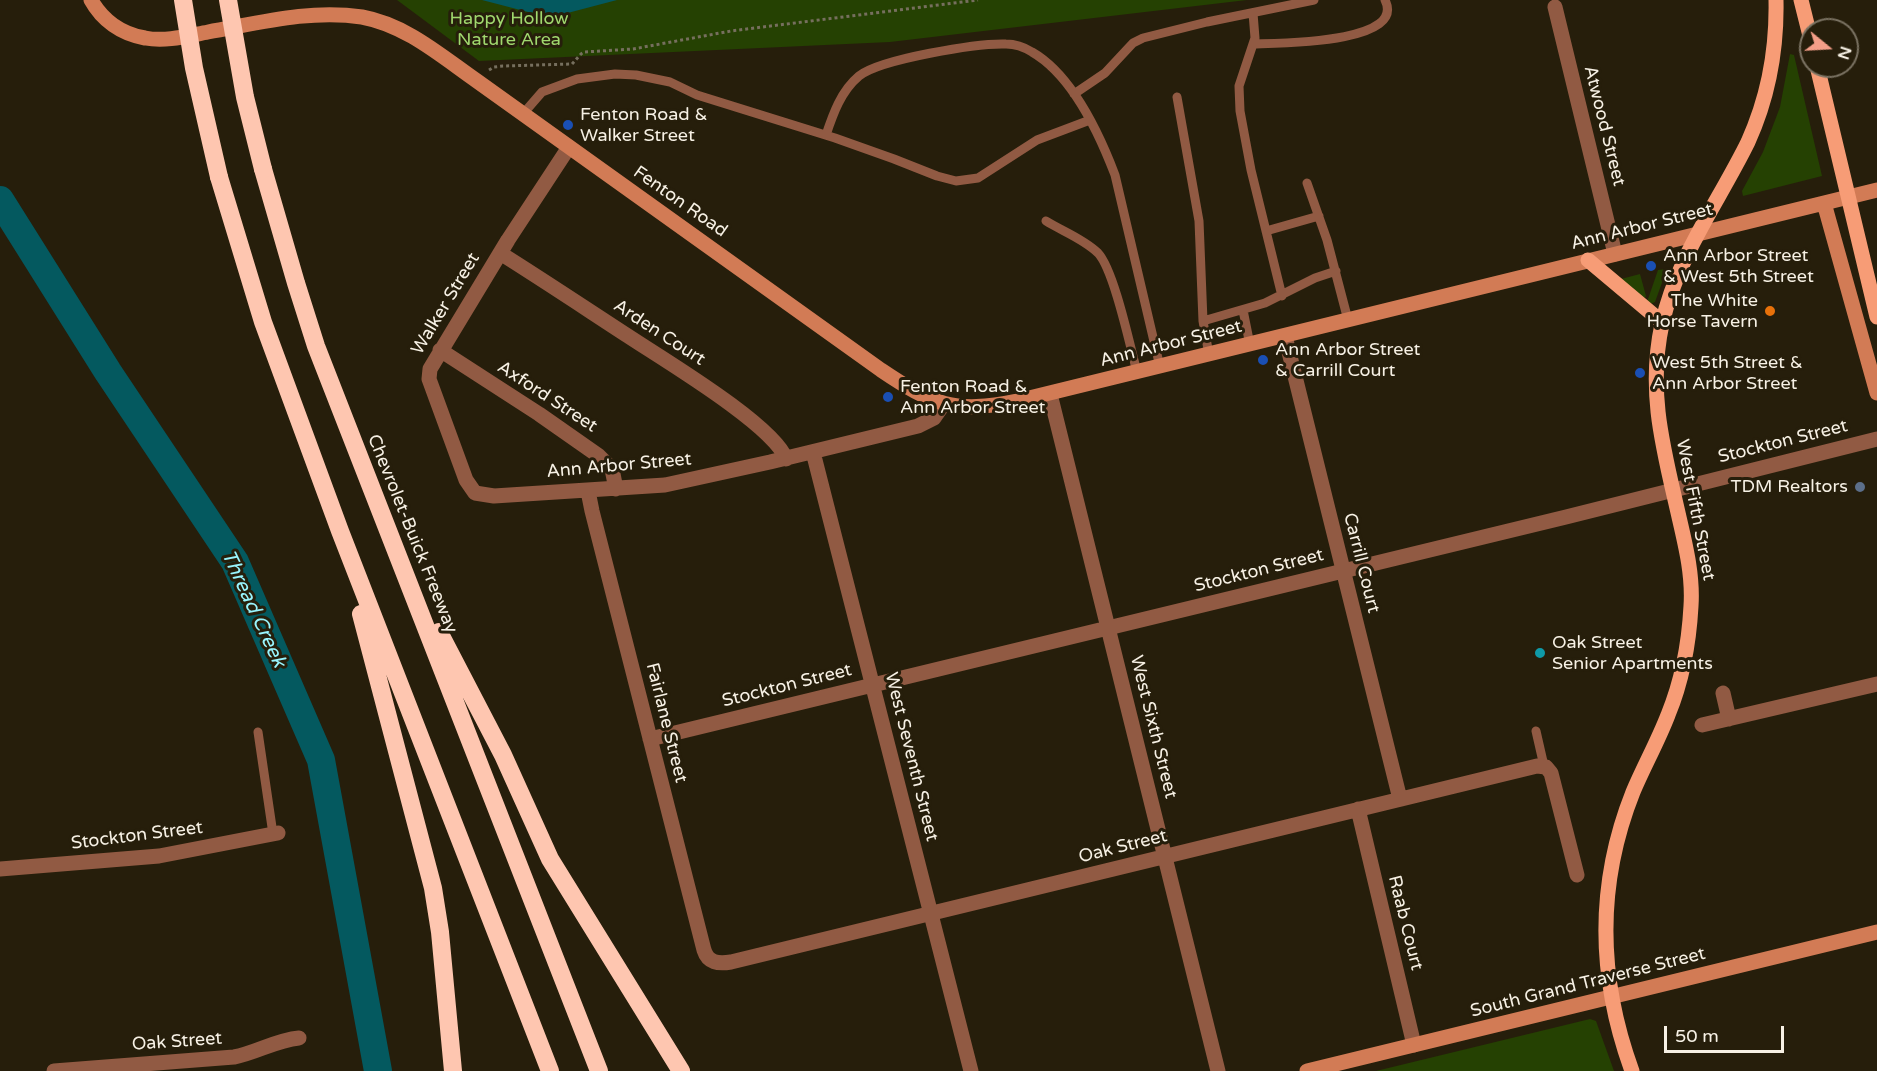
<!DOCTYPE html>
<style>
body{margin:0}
#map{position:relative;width:1877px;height:1071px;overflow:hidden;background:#261e0b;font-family:"Varela Round",sans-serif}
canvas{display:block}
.north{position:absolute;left:1799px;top:18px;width:60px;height:60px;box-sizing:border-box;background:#261e0b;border:2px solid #7a7262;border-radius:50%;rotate:108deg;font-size:16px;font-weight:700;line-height:24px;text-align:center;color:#f7f1e5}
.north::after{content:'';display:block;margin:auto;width:21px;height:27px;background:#f49e88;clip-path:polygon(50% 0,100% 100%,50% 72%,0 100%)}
.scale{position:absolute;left:1664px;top:1026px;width:120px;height:27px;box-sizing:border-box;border:3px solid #f7f1e5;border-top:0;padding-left:8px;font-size:18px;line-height:21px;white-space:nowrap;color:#f7f1e5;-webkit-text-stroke:4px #261e0b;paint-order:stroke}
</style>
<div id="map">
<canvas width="1877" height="1071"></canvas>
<div class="north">N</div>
<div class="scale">50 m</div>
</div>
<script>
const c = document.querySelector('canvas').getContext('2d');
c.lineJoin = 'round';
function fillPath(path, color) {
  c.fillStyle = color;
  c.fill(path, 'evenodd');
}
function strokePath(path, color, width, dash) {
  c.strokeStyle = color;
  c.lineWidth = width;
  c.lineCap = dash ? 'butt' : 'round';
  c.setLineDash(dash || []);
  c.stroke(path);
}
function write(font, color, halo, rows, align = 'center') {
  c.font = font + ' "Varela Round",sans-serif';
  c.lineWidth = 6;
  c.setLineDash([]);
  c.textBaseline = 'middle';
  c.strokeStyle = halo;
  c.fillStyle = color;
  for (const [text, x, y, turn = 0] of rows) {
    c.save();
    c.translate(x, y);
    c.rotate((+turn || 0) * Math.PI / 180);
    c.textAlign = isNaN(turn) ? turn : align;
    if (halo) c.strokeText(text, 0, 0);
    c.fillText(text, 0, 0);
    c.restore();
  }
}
fillPath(new Path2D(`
 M 397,0 L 1247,0 L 890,42 L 479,61 Z
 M 1790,54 L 1794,55 L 1822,176 L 1743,196 L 1742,191 L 1763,152 L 1780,107 Z
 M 1667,269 L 1655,302 L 1650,304 L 1647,302 L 1658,270 Z
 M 1640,274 L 1646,296 L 1644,299 L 1621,279 Z
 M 1590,1019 L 1596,1021 L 1614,1071 L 1376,1071 Z`), '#254102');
fillPath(new Path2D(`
 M 482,0 L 617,0 L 560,15 L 528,12 Z`), '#04595f');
strokePath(new Path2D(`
 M 0,200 L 108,372 L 235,562 L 321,760 L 378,1071`), '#04595f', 28);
strokePath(new Path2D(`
 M 489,70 L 494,67 L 503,66 L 572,64 L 581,54 L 584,52 L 633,49 L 731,31 L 978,0`), '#766f5e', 3, [3, 3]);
strokePath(new Path2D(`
 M 1253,13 L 1255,38 L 1239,86 L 1240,111 L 1251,170 L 1282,296
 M 1253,44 C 1276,43 1407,44 1385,0
 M 1074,94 L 1105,73 L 1133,43 L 1143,38 L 1207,22 L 1314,0
 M 1177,97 L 1199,221 L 1203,321 L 1209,355
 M 522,115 L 542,92 L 577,79 L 615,74 L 636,75 L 670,82 L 697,95 L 835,138 L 894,159 L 937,176 L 956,181 L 978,178 L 1037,140 L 1090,120
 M 826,135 C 833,114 841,91 859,76 C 880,59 978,43 1006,44 C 1015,44 1024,47 1032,52 C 1072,75 1099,133 1115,175 L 1160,367
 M 1307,183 L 1327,240 L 1348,320
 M 1046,221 C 1062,231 1084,239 1098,253 C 1114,270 1130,346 1137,372
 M 1266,231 L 1319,216
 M 1243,310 L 1250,345
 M 1203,321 L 1265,303 L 1315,278 L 1336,271
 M 1536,731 L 1544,766
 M 258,732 L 273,834`), '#915a43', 9);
strokePath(new Path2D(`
 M 1555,7 L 1615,254
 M 569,147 L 508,240 L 430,369 L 429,379 L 466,480 L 475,493 L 494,496 L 665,485 L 770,462 L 918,426 L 934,418 L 943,405
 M 500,253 C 543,280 585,308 628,336 C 661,358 774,425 786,459
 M 1285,336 L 1400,799
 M 440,350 L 539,414 L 599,456 L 612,469 L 616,489
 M 1050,394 L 1218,1071
 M 813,452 L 971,1071
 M 588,491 L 592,511 L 704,950 C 708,963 718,964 731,962 L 1537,766 L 1546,767 L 1551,773 L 1577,875
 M 1723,693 L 1729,719
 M 1702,725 L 1877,684
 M 650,739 L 1566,517 L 1877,439
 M 1358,809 L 1414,1045
 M 0,869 L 159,856 L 278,833
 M 54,1071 L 234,1057 C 256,1053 276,1040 299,1038`), '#915a43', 15);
strokePath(new Path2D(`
 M 91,0 C 102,20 121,34 145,38 C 166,42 187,36 208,32 C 259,23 310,9 362,17 C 406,25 441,56 477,81 L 881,370 C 933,405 954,414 1017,401 L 1877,190
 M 1824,203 L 1877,393
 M 1307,1071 L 1877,932`), '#d27b55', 15);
strokePath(new Path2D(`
 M 1801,0 L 1811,40
 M 1817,66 L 1877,317
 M 1588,260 L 1663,323
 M 1632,1071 C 1598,978 1596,885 1633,792 C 1644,766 1658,741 1668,715 C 1682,681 1689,643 1691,606 C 1693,576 1686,547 1679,517 C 1664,451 1647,393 1662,324 C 1677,257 1718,203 1748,142 C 1768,98 1777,48 1776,0`), '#f79c76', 15);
strokePath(new Path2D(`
 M 263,169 L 296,283 L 316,346 L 599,1071
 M 219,177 L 263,322 L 340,531 L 550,1071
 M 361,614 L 433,888 L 440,932 L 453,1071
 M 439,632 L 503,755 L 550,859 L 681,1071`), '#fec6b0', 18);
strokePath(new Path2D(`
 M 183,0 L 194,68 L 219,177
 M 228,0 L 245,97 L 263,169`), '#fec6b0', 18);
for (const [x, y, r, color] of [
 [568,125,6,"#1a4fb4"],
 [1651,266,6,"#1a4fb4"],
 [1770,311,6,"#e8710a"],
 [1263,360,6,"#1a4fb4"],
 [1640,373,6,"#1a4fb4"],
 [888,397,6,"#1a4fb4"],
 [1860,487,6,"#5c6f8a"],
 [1540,653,6,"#0f9aa8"]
]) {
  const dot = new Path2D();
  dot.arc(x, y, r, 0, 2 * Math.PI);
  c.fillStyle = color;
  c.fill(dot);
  strokePath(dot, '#261e0b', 2);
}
write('18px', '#a0d86e', '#261e0b', [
 ["Happy Hollow",509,19],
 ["Nature Area",509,40]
]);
write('18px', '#f7f1e5', '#261e0b', [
 ["Fenton Road &",580,115],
 ["Walker Street",580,136],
 ["Ann Arbor Street",1663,256],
 ["& West 5th Street",1663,277],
 ["The White",1758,301,"right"],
 ["Horse Tavern",1758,322,"right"],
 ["Ann Arbor Street",1275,350],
 ["& Carrill Court",1275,371],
 ["West 5th Street &",1652,363],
 ["Ann Arbor Street",1652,384],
 ["Fenton Road &",900,387],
 ["Ann Arbor Street",900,408],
 ["TDM Realtors",1848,487,"right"],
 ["Oak Street",1552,643],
 ["Senior Apartments",1552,664]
], 'left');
write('18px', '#f7f1e5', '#261e0b', [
 ["Atwood Street",1604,126,76],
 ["Fenton Road",680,202,35],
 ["Ann Arbor Street",1642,227,-14],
 ["Walker Street",446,304,-59],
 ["Arden Court",659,333,33],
 ["Ann Arbor Street",1171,344,-14],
 ["Axford Street",547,397,33],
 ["Stockton Street",1783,442,-14],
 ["Ann Arbor Street",619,466,-5],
 ["West Fifth Street",1695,510,79],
 ["Chevrolet-Buick Freeway",412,534,68],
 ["Carrill Court",1361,563,76],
 ["Stockton Street",1259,571,-14],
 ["Stockton Street",787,686,-14],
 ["Fairlane Street",666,723,76],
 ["West Sixth Street",1153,727,76],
 ["West Seventh Street",911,757,76],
 ["Stockton Street",137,836,-7],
 ["Oak Street",1123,847,-14],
 ["Raab Court",1405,923,76],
 ["South Grand Traverse Street",1588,983,-14],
 ["Oak Street",177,1042,-4]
]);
write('italic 20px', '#98f5fe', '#261e0b', [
 ["Thread Creek",253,609,65]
]);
</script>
